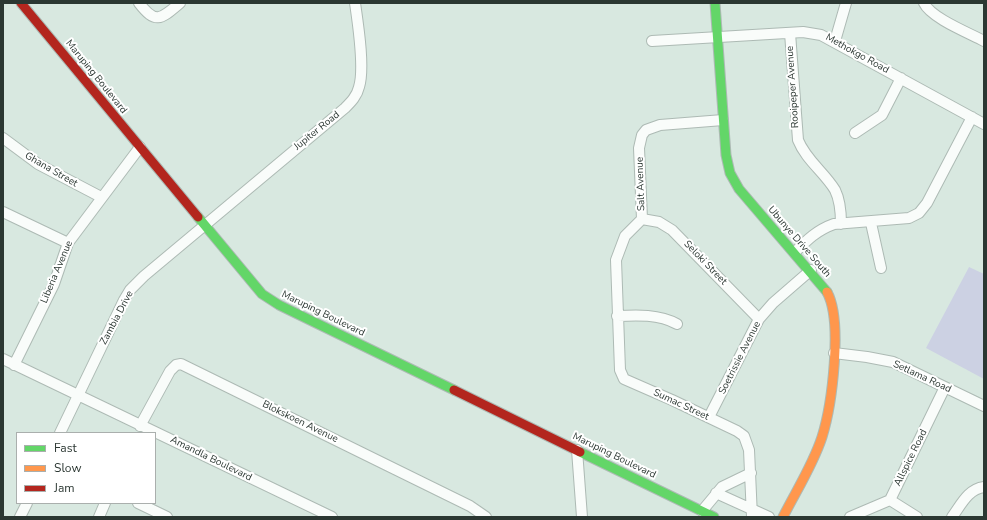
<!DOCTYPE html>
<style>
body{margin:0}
#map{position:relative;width:987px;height:520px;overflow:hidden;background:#d8e8e0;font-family:"Nunito Sans",sans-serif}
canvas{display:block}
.frame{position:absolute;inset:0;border:4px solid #2b3732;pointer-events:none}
.legend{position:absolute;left:16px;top:432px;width:140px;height:72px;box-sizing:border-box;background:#fff;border:1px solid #aaafad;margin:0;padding:5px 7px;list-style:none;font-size:12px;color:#2b3732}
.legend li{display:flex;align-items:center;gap:8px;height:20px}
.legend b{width:20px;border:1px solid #aaafad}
</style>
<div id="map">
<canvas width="987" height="520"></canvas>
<div class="frame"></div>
<ul class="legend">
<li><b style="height:5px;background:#63d668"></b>Fast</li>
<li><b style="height:5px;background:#ff974d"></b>Slow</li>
<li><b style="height:5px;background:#b3261e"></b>Jam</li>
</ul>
</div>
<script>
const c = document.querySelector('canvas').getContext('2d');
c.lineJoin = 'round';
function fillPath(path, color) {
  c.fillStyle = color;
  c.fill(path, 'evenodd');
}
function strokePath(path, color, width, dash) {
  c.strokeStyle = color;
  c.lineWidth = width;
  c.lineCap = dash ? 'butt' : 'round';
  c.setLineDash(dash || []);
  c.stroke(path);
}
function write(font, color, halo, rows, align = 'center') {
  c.font = font + ' "Nunito Sans",sans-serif';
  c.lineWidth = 4;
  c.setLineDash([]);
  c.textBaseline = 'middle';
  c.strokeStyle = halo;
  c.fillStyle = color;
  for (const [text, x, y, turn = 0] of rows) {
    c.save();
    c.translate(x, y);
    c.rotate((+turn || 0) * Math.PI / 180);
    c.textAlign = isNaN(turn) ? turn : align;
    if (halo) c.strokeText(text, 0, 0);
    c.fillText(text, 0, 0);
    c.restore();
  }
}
fillPath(new Path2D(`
 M 969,267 L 984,274 L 984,379 L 926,348 Z`), '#ccd1e3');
const street = new Path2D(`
 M 139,3 C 156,25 161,19 180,3
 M 924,3 C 931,18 969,33 984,41
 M 790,33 L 798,140 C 806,160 824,172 835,190 C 840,200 841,212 841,224
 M 652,41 L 803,32 L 821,35 L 984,124
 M 835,41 L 846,3
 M 855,133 L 882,115 L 901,78
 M 3,138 L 38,164 L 101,197
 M 3,212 L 68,243
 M 642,219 L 625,236 L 616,260 L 620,370 L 624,379 L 672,400 L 737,431 L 744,436 L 749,450 L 752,517
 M 642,219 L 639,148 L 642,135 L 646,130 L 660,125 L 723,120
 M 642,219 L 659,222 L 672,230 L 759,319
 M 871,223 L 881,268
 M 795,252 C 807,240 817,230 834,224 L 909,218 L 919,213 L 927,203 L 972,117
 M 617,316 C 637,315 659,314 677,324
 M 834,353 L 867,357 L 893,362 L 984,406
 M 3,359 L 332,517
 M 14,365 L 54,284 L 68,243 L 140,147
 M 709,417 L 759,319 L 773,303 L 811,270
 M 140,426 L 170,371 L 176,365 L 181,364 L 470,506 L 486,517
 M 60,433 L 124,300 L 130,290 L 144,276 L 345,108 C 351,102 357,96 359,87 C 365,68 358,24 355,3
 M 577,450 L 582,517
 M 716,493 L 769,517
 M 890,500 L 945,387
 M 890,500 L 917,517
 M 138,503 L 167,517
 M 702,511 L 722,487 L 751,473
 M 20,517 L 27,503
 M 99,517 L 105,503
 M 850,517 L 890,500
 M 952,517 C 961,505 968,489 984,487`);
const fast = new Path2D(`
 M 715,3 L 726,155 L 730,173 L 739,189 L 827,292
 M 198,217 L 262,294 L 279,305 L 454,390
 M 580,452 L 714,517`);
const slow = new Path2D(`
 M 783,517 C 796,491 813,465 822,437 C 832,405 843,321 827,292`);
const jam = new Path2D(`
 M 21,3 L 198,217
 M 454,390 L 580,452`);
strokePath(street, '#adbab4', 12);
strokePath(fast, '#adbab4', 11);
strokePath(slow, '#adbab4', 11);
strokePath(jam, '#adbab4', 11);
strokePath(street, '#f9fcfa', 10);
strokePath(fast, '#63d668', 9);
strokePath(slow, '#ff974d', 9);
strokePath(jam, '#b3261e', 9);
write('10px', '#2b3732', '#fff', [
 ["Methokgo Road",857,54,29],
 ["Maruping Boulevard",96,77,51],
 ["Rooipeper Avenue",793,87,-94],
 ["Jupiter Road",317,131,-39],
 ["Ghana Street",51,170,30],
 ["Salt Avenue",641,184,-92],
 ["Ubunye Drive South",799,242,49],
 ["Seloki Street",705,263,46],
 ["Liberia Avenue",57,272,-67],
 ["Maruping Boulevard",323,314,26],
 ["Zambia Drive",117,318,-62],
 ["Soetrissie Avenue",740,358,-63],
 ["Setlama Road",922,377,25],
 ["Sumac Street",681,405,25],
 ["Blokskoen Avenue",300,422,26],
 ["Maruping Boulevard",614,456,26],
 ["Allspice Road",911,458,-64],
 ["Amandla Boulevard",211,459,26]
]);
</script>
